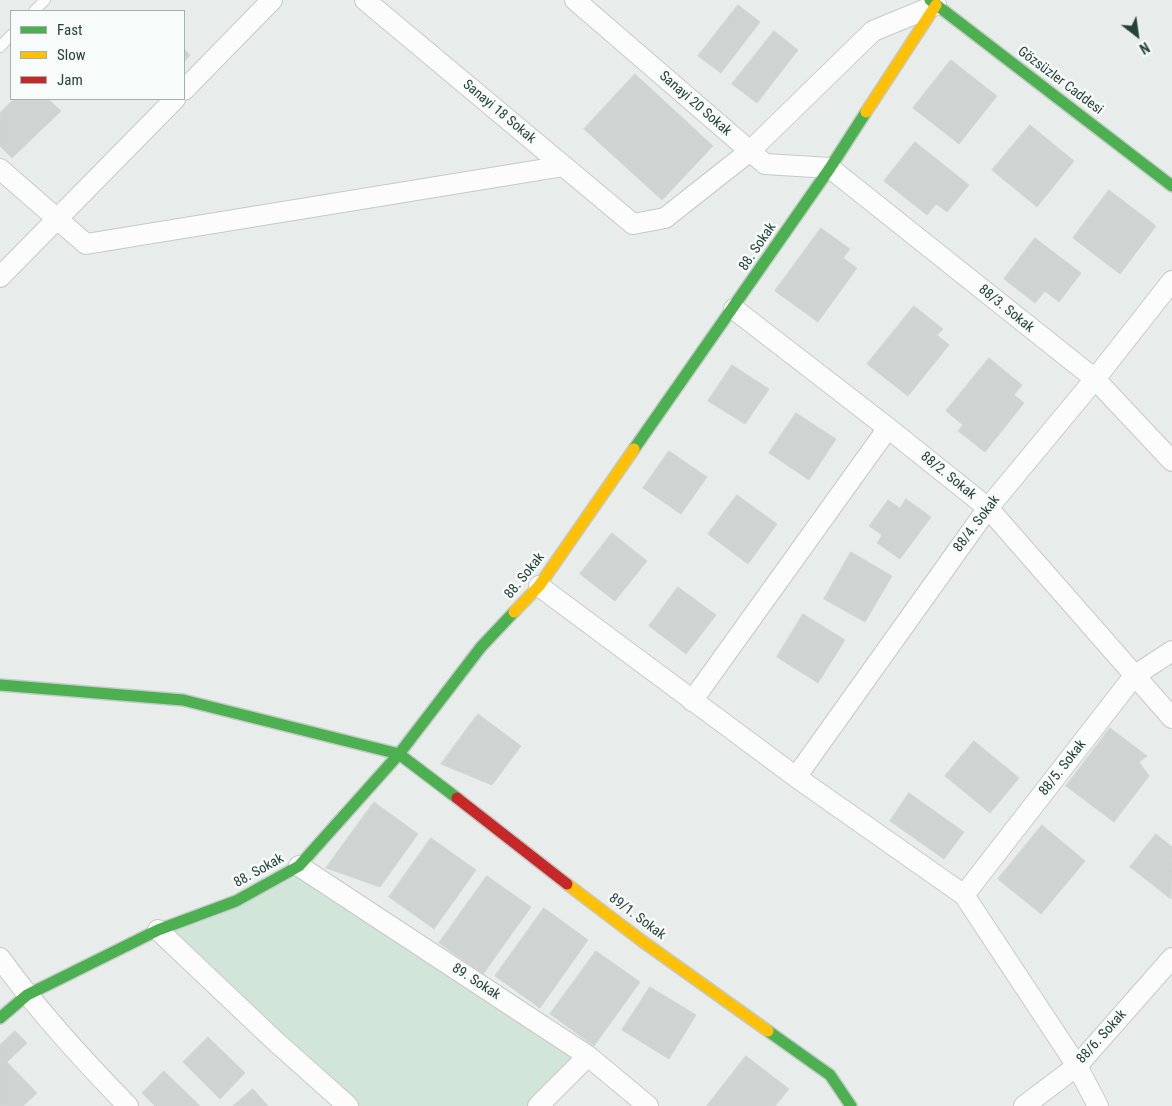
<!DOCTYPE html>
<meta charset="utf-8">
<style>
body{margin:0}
#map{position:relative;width:1172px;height:1106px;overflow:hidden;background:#e8edeb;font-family:"Roboto Condensed",sans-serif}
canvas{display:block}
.legend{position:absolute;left:10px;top:10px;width:175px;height:90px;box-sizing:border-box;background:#f7fbf9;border:1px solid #a3b1ad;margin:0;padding:6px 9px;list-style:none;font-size:15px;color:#24423a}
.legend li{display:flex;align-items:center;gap:10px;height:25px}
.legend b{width:25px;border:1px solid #a3b1ad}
.north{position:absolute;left:1112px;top:10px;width:50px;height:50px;-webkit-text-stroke:4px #f7fbf9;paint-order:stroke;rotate:150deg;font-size:14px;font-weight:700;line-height:20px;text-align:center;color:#24423a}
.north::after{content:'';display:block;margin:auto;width:18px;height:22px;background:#24423a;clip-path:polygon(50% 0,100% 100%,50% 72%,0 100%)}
</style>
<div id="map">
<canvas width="1172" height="1106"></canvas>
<ul class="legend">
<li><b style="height:6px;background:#4caf50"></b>Fast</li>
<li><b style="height:6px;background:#ffc107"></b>Slow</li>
<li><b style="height:6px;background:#c62828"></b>Jam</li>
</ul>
<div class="north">N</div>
</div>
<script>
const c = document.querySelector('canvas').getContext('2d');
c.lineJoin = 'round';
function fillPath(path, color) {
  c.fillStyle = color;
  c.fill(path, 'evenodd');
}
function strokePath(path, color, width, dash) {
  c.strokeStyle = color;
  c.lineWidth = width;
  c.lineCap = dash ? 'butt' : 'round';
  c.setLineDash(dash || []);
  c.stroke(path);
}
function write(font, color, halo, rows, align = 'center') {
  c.font = font + ' "Roboto Condensed",sans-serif';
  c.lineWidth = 5;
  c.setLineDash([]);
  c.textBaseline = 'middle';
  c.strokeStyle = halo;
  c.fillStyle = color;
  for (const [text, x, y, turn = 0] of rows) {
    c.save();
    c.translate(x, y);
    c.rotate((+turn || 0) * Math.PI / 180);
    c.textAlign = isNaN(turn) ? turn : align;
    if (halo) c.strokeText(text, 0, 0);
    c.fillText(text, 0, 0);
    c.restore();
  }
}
fillPath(new Path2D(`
 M 300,875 L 579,1057 L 530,1106 L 359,1106 L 171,932 Z`), '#d1e6d8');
const building = new Path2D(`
 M 738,5 L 760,22 L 721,73 L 698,56 Z
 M 774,31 L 798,50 L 757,103 L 732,84 Z
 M 184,49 L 190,55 L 184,62 Z
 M 951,60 L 997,96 L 959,144 L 913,108 Z
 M 635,74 L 713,146 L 662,200 L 584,129 Z
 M 14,99 L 48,99 L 61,111 L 12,158 L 0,146 L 0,113 Z
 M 1030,125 L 1074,161 L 1037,207 L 992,170 Z
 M 915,142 L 969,185 L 947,212 L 936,204 L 927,215 L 884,181 Z
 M 1109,190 L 1156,226 L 1120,274 L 1073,238 Z
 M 821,228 L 850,249 L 843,258 L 857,268 L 818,322 L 775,291 Z
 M 1035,238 L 1081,273 L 1059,302 L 1045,291 L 1035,303 L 1004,279 Z
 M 914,306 L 943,329 L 937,335 L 949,345 L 908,396 L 867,364 Z
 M 989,358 L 1022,385 L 1014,395 L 1024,403 L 985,452 L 958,431 L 963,425 L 946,411 Z
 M 732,365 L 769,389 L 745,424 L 708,401 Z
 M 796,413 L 836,439 L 809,480 L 769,453 Z
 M 669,451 L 707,477 L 681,514 L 643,488 Z
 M 737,495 L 777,524 L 748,564 L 708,534 Z
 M 906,499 L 931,517 L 900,559 L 877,543 L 882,535 L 869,526 L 888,500 L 900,508 Z
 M 612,533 L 647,561 L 615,601 L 580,574 Z
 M 851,552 L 892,576 L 865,622 L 824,599 Z
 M 678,587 L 716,615 L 686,654 L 649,626 Z
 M 803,614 L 845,640 L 818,683 L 777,657 Z
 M 478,714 L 521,746 L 492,785 L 441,764 Z
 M 1110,728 L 1147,756 L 1139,762 L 1149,776 L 1114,822 L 1066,786 Z
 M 974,741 L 1019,778 L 990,813 L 945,776 Z
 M 909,793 L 964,832 L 944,859 L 890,821 Z
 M 374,802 L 418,834 L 380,887 L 326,868 Z
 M 1042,825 L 1085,861 L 1041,914 L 998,879 Z
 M 1156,834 L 1172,847 L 1171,899 L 1130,867 Z
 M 431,838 L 476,870 L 434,929 L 389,897 Z
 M 487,876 L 531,907 L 483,974 L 439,943 Z
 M 544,908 L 588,940 L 540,1008 L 495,976 Z
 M 596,951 L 640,982 L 594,1046 L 550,1014 Z
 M 650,987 L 696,1015 L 669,1059 L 622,1030 Z
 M 15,1031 L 27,1043 L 7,1062 L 37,1093 L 23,1106 L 0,1106 L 0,1045 Z
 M 208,1037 L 245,1073 L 220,1099 L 183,1062 Z
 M 746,1056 L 789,1089 L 775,1106 L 707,1106 Z
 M 164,1071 L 200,1106 L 155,1106 L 142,1093 Z
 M 253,1089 L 268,1106 L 233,1106 Z`);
fillPath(building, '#cfd4d2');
strokePath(building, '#d1d6d4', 1);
const lane = new Path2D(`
 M 34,11 L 45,0
 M 0,47 L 11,35`);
const street = new Path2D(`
 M 365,0 L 633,224 L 665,218 L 750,151 L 873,31 L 936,5
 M 575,0 L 765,164 L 830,168 L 1095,379 L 1172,461
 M 184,90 L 272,0
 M 0,169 L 86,244 L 564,166
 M 0,277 L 175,99
 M 734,309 L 888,428 L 988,508 L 1172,718
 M 539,586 L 796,777 L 964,895 L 1077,1066 L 1098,1106
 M 692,701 L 888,428
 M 796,777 L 988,508 L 1095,379 L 1172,281
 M 299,866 L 588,1056 L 648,1106
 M 964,895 L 1134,676 L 1172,651
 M 158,930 L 274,1040 L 348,1106
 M 0,958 C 38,1011 82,1059 128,1106
 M 538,1106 L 588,1056
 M 1024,1106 L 1077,1066 L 1172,958`);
const fast = new Path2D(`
 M 930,0 L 1172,186
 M 634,449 L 830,168 L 866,112
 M 0,685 L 183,700 L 399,754 L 457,798
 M 0,1018 L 27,995 L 158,930 L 236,901 L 299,866 L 399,754 L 481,647 L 514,612
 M 768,1031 L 830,1075 L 851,1106`);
const slow = new Path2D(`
 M 866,112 L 936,5
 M 514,612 L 539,586 L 634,449
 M 567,884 L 642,941 L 768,1031`);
const jam = new Path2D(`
 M 457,798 L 567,884`);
strokePath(lane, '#c5cac8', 12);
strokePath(street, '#c5cac8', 22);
strokePath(fast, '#c3cbc8', 14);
strokePath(slow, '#c3cbc8', 14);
strokePath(jam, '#c3cbc8', 14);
strokePath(lane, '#fcfcfc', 10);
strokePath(street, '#fcfcfc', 20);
strokePath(fast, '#4caf50', 11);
strokePath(slow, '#ffc107', 11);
strokePath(jam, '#c62828', 11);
write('14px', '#24423a', '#f7fbf9', [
 ["Gözsüzler Caddesi",1060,81,37],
 ["Sanayi 20 Sokak",695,104,41],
 ["Sanayi 18 Sokak",499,112,40],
 ["88. Sokak",758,247,-56],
 ["88/3. Sokak",1006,309,39],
 ["88/2. Sokak",948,476,39],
 ["88/4. Sokak",977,524,-53],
 ["88. Sokak",525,576,-51],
 ["88/5. Sokak",1063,768,-52],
 ["88. Sokak",259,871,-29],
 ["89/1. Sokak",637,917,37],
 ["89. Sokak",476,982,33],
 ["88/6. Sokak",1102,1037,-48]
]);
</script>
